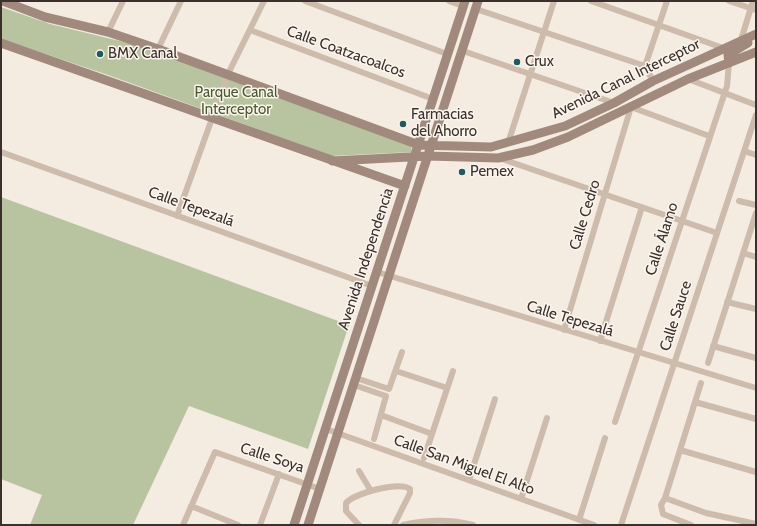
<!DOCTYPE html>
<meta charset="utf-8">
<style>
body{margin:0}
#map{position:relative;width:757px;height:526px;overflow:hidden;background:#f4ebe1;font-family:Cabin,sans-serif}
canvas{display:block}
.frame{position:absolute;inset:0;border:2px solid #3b302b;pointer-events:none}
</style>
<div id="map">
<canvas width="757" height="526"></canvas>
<div class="frame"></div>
</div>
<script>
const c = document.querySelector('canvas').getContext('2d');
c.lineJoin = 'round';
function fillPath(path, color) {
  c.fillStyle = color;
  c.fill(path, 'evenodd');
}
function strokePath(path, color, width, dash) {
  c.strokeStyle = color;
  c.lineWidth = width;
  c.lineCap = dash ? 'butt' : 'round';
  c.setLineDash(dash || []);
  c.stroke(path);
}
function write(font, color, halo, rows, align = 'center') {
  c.font = font + ' Cabin,sans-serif';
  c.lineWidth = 3;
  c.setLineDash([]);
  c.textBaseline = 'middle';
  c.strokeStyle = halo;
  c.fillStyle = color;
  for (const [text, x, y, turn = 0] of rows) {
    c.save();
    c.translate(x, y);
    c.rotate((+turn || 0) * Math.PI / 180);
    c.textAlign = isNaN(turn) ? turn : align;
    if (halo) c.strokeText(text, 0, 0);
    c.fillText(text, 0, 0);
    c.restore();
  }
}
fillPath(new Path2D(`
 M 1,7 L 50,24 L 132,44 L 412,144 L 411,152 L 332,156 L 108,75 L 1,39 Z
 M 1,197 L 349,325 L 308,449 L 189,406 L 133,525 L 30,525 L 42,495 L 1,479 Z`), '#b8c4a0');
strokePath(new Path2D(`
 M 305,1 L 447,54
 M 449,1 L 463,6
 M 591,1 L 723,48
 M 729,1 L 756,10
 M 476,9 L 645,66
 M 250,30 L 433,99
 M 108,32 L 123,1
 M 741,40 L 753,1
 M 158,49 L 181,1
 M 463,51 L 614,103
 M 688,79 L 756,105
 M 653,81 L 645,66 L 667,1
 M 508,143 L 554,1
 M 744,151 L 756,155
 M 1,152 L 372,286
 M 499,158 L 717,233
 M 739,201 L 756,205
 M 177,216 L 228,74 L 264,1
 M 743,253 L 756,257
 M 377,272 L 756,388
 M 727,302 L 756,309
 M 564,330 L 631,107 L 709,136
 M 600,341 L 642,207
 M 713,346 L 756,358
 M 708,363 L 756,213
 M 396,371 L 447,388
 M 356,378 L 389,389 L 402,352
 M 354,385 L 386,396 L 374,439
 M 695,402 L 756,419
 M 381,415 L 432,434
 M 615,422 L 727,86 L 729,63
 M 326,429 L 594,525
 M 680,450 L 756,472
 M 424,458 L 453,371
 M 359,471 L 371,491
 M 469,480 L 495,399
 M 665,498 L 706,513 L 756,524
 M 521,499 L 547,418
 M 191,506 L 238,525
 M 579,520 L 605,438
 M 183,525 L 215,452 L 320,489
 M 260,525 L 279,474
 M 359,525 L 346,511 L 346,503 C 355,493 399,481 410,489 L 410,493 L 394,525
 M 403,525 C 426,520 450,519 473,525
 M 621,525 L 756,115
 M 691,525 L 663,514 L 661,505 L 665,498 L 701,383`), '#cdbbac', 6);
strokePath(new Path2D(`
 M 3,1 L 45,17 L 108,32 L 158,49 L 419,145 L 491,147 L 565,126 L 614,103 L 653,81 L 756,34
 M 1,43 L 405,186
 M 729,63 L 728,55 L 748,43
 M 332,161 L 428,156 L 498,158 L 533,150 L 568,137 L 688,79 L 756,52
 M 294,525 L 465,1
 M 308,525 L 478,1`), '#a18a7d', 9);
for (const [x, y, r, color] of [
 [100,54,4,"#1f5a5e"],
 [517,62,4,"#1f5a5e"],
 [403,124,4,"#1f5a5e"],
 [462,172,4,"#1f5a5e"]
]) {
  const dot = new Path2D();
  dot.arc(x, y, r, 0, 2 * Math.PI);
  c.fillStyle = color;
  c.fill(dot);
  strokePath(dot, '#fbf5ee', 1.5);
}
write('15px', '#3b302b', '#fbf5ee', [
 ["Calle Coatzacoalcos",346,52,20],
 ["Avenida Canal Interceptor",626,79,-26],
 ["Calle Tepezalá",191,207,20],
 ["Calle Cedro",585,215,-73],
 ["Calle Álamo",662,239,-72],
 ["Avenida Independencia",366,259,-72],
 ["Calle Sauce",676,316,-72],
 ["Calle Tepezalá",570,319,17],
 ["Calle Soya",272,458,18],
 ["Calle San Miguel El Alto",464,465,20]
]);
write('15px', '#3b302b', '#fbf5ee', [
 ["BMX Canal",108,54],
 ["Crux",525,62],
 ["Farmacias",411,115],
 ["del Ahorro",411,132],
 ["Pemex",470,172]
], 'left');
write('15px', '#4a5a2e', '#fbf5ee', [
 ["Parque Canal",236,93],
 ["Interceptor",236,110]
]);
</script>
